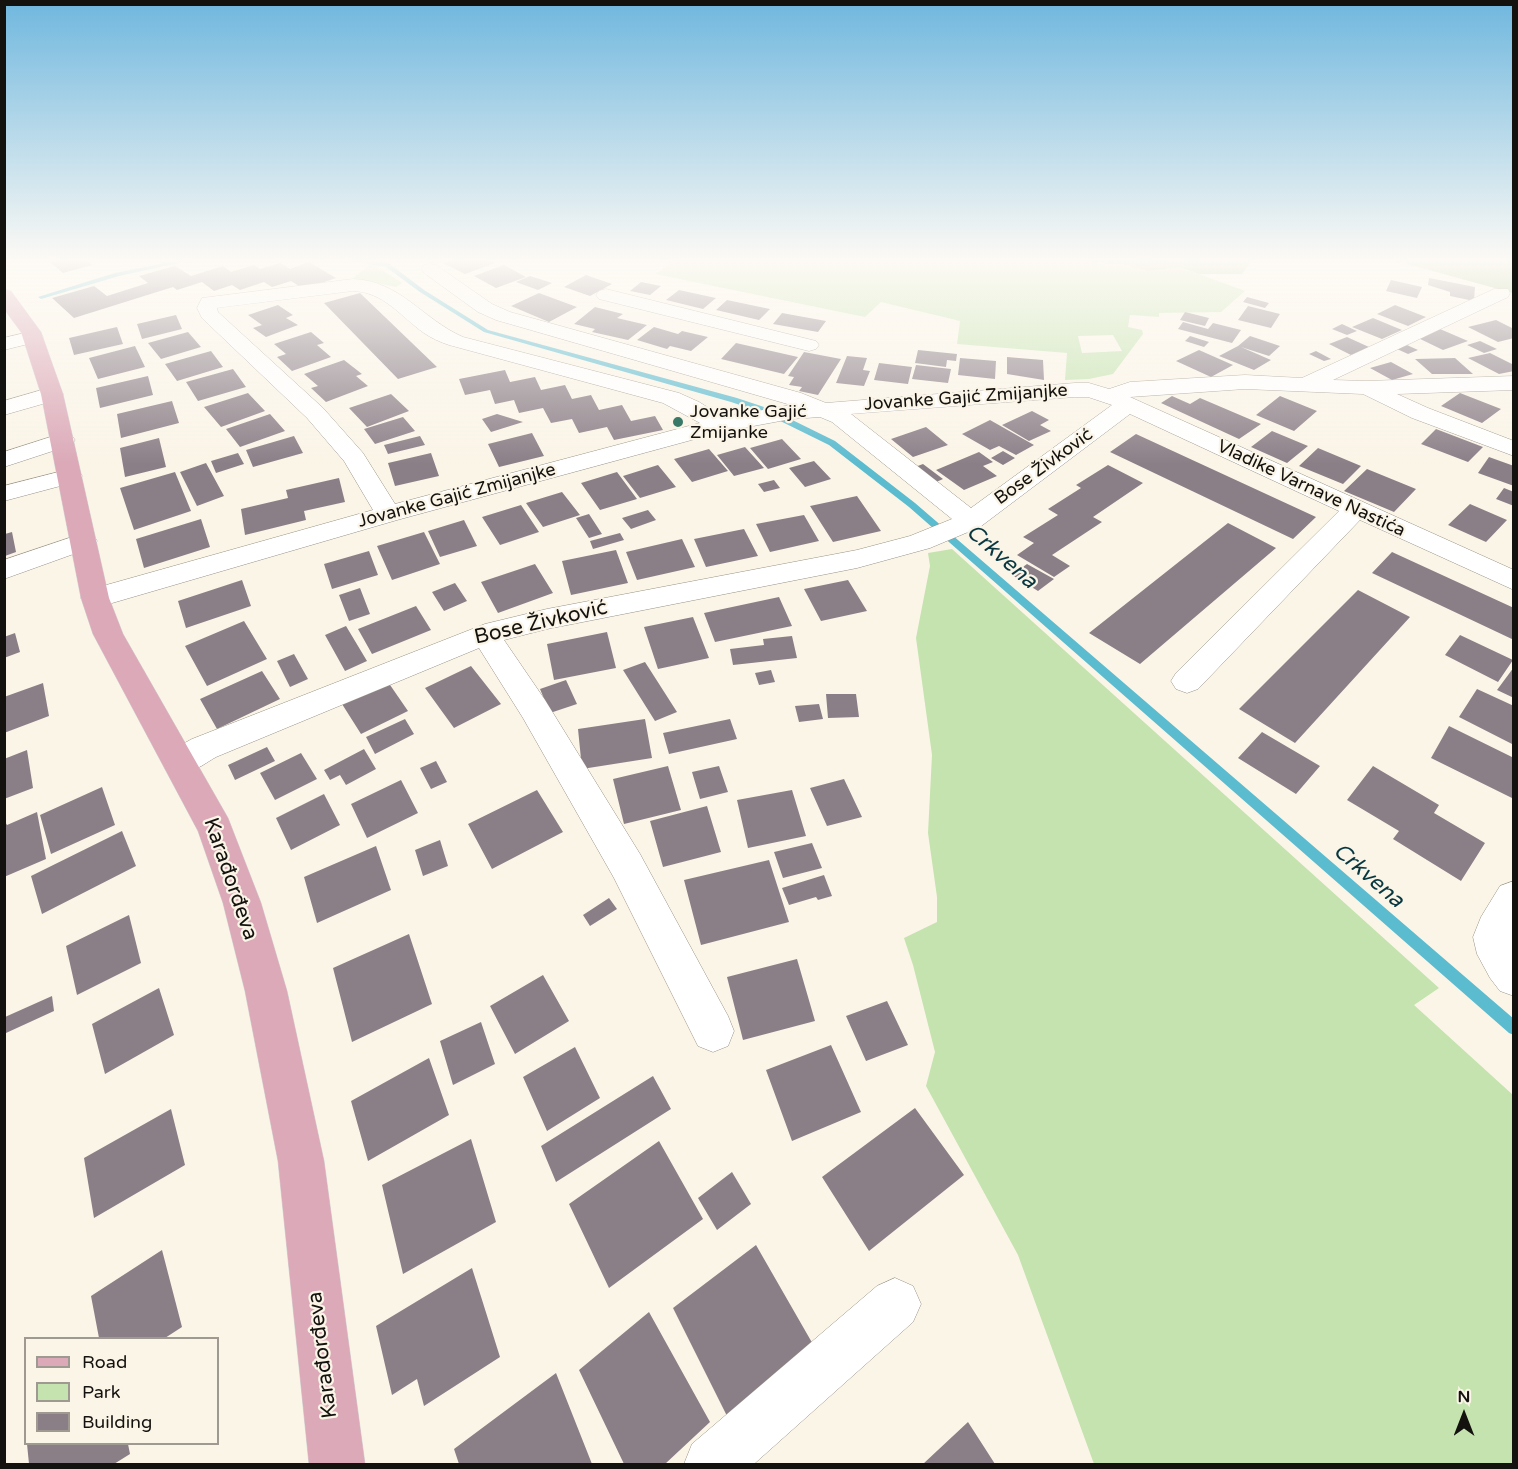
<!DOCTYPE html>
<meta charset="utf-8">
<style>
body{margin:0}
#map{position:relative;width:1518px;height:1469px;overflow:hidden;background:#fbf5e8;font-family:"Varela Round",sans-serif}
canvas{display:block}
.frame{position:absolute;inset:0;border:6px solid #14120e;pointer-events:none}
.legend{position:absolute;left:24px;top:1337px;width:195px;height:108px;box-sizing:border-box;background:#fbf5e8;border:2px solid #9f9a91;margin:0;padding:8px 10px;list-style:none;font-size:18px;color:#14120e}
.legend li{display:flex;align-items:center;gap:12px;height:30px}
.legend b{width:30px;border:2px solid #9f9a91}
.north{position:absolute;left:1434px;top:1385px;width:60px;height:60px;-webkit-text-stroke:4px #fbf5e8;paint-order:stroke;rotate:0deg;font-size:16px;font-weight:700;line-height:24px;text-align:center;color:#14120e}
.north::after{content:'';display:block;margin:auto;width:21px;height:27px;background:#14120e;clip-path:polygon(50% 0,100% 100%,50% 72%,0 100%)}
</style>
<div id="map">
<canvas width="1518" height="1469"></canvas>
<div class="frame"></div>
<ul class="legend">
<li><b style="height:8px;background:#dba9b8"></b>Road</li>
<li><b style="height:16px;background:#c4e3af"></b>Park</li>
<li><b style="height:16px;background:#8b7f87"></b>Building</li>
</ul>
<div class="north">N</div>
</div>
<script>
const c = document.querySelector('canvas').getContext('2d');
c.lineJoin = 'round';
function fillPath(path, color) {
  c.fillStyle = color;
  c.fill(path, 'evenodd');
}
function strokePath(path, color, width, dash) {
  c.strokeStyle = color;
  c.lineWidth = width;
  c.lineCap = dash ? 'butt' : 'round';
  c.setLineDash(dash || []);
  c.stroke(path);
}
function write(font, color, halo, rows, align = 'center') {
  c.font = font + ' "Varela Round",sans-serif';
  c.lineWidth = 4.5;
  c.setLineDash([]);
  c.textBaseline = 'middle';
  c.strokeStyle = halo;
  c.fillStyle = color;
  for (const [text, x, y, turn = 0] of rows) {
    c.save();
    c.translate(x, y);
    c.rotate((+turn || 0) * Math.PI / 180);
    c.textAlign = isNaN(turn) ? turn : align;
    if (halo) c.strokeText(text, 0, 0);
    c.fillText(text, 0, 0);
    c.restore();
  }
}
fillPath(new Path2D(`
 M 680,259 L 1090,259 L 1093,263 L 1123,264 L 1147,271 L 1180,267 L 1245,291 L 1221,312 L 1159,313 L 1159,317 L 1130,315 L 1128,327 L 1142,330 L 1143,334 L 1113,374 L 1089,379 L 1065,380 L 1067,353 L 957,344 L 960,321 L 881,302 L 865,317 L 655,274 ZM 1113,335 L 1122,351 L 1082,353 L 1078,336 Z
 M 369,266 L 382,270 L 402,283 L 396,287 L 377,283 L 355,283 L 354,277 Z
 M 952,549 L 1439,988 L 1414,1005 L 1513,1095 L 1513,1464 L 1094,1464 L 1018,1255 L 926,1086 L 935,1052 L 913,965 L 904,938 L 937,922 L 937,897 L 928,833 L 932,755 L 916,638 L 930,566 L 928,553 Z`), '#c4e3af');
fillPath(new Path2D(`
 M 1090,259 L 1253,259 L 1242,274 L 1199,274 L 1180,267 L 1147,271 L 1123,264 L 1093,263 Z
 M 1396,259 L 1513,259 L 1513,293 L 1396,261 Z`), '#9dc182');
fillPath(new Path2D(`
 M 186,259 L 197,259 L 119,276 L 41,299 L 38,297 L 115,273 Z
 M 340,259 L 352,259 L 381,262 L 377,259 L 383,259 L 424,290 L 488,330 L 737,398 L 770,409 L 835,441 L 915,503 L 1514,1019 L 1514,1035 L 1509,1033 L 909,507 L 829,445 L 764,413 L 731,402 L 484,332 L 420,292 L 386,267 Z`), '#5bbbcf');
fillPath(new Path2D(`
 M 64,259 L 84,259 L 92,265 L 63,273 L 50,262 Z
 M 455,259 L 485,259 L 495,263 L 465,274 L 443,263 Z
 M 309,262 L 336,278 L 304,289 L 291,281 L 272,287 L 264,282 L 240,290 L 232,285 L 214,291 L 202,282 L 177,290 L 173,287 L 74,318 L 52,298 L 94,286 L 107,296 L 148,283 L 139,276 L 175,266 L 191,276 L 223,266 L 231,272 L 254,265 L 260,269 L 280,263 L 290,269 Z
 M 504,265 L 526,277 L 496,288 L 474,276 Z
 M 586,275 L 612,284 L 590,296 L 564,287 Z
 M 530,276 L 552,283 L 538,290 L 516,282 Z
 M 1429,278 L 1475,287 L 1474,301 L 1450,296 L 1450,292 L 1428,285 Z
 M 1391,280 L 1422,287 L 1417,298 L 1386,291 Z
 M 641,282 L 661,286 L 650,295 L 630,291 Z
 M 679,290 L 716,298 L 703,309 L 666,300 Z
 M 360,293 L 437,367 L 398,379 L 324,303 Z
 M 539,293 L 577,307 L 549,322 L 511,306 Z
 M 1247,297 L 1269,303 L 1265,308 L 1243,302 Z
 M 727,300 L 770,309 L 759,320 L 716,310 Z
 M 278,305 L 293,315 L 286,318 L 298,325 L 266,337 L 253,328 L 262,325 L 248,315 Z
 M 1395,305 L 1426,317 L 1408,326 L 1377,314 Z
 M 1248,306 L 1280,314 L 1271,328 L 1238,320 Z
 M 595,307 L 623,314 L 617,318 L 647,325 L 628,340 L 592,332 L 595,329 L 574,324 Z
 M 1185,312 L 1209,318 L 1205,326 L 1180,320 Z
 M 782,313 L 826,321 L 818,332 L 773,324 Z
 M 176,315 L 182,329 L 142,339 L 137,324 Z
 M 1373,318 L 1402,330 L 1382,339 L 1352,327 Z
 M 1496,320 L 1514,329 L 1514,338 L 1498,342 L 1468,327 Z
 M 1183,322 L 1208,329 L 1213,323 L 1241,330 L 1232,343 L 1178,329 Z
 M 1342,324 L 1357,331 L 1347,335 L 1332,329 Z
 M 117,327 L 123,344 L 74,355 L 69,338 Z
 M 654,327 L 678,334 L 682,331 L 708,337 L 691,351 L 670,346 L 667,349 L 637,340 Z
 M 1440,329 L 1468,341 L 1443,350 L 1416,337 Z
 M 188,332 L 201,347 L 161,359 L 148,343 Z
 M 311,332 L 324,343 L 317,345 L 331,357 L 292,371 L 277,357 L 286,354 L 274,344 Z
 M 1190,336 L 1209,342 L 1204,347 L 1185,341 Z
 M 1250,336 L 1280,346 L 1269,356 L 1241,347 L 1271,360 L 1254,370 L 1219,356 L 1238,346 Z
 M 1347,337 L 1369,347 L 1351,355 L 1329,344 Z
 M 1480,341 L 1497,349 L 1484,353 L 1467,345 Z
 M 736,343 L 798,357 L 784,374 L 721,359 Z
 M 1407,345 L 1418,350 L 1408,354 L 1397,349 Z
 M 135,346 L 145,367 L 98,379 L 89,358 Z
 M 918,350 L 957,354 L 956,361 L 947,360 L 946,367 L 915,363 Z
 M 1199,350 L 1233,365 L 1211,377 L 1176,361 Z
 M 211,351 L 223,367 L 177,381 L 165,364 Z
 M 1316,351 L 1331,359 L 1324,361 L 1309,354 Z
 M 804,352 L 841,359 L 818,395 L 799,391 L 802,387 L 789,385 L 794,377 L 788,376 Z
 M 1490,353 L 1514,365 L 1514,371 L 1499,374 L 1468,358 Z
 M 847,356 L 867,358 L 863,370 L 870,371 L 864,386 L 836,383 Z
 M 1007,357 L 1043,360 L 1044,380 L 1007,374 Z
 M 960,358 L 996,361 L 995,379 L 958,375 Z
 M 1455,358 L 1473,374 L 1432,374 L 1415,359 Z
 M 344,360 L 362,374 L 356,376 L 368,386 L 326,402 L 311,388 L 318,386 L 304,374 Z
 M 1391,362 L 1413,374 L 1392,380 L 1370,368 Z
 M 879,363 L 912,367 L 908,384 L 874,380 Z
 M 916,365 L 951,369 L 948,383 L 912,379 Z
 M 233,369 L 246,387 L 198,401 L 186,382 Z
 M 505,370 L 510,382 L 535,377 L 541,390 L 565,385 L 572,399 L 591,395 L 599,410 L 622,405 L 631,421 L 655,416 L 663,430 L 614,440 L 607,427 L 579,433 L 572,419 L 551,423 L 543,408 L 519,413 L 514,400 L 495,404 L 490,390 L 465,395 L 459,379 Z
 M 148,376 L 153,395 L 100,408 L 96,388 Z
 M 248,393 L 265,411 L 221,427 L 204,407 Z
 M 1460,393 L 1501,409 L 1482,423 L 1441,406 Z
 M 391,394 L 409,411 L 367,427 L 349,408 Z
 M 1172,396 L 1190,404 L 1200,398 L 1261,424 L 1239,439 L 1161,403 Z
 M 1280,396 L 1317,411 L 1294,431 L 1256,415 Z
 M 172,401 L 179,423 L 121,438 L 117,414 Z
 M 1032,411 L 1049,420 L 1040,425 L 1051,431 L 1029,441 L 1002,425 Z
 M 270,414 L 285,431 L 240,447 L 226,429 Z
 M 497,414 L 523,422 L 491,432 L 482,419 Z
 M 403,417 L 415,431 L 375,444 L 364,429 Z
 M 990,420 L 1034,445 L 1016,455 L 999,446 L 990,450 L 962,434 Z
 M 926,427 L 948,445 L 913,457 L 891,439 Z
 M 1436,429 L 1483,447 L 1468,462 L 1421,444 Z
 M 1272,431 L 1308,446 L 1287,463 L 1251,447 Z
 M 532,433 L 544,456 L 499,467 L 488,444 Z
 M 1136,434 L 1316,517 L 1293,539 L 1110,452 Z
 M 294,436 L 303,453 L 253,467 L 246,450 Z
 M 420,436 L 425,445 L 388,454 L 384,445 Z
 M 159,438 L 166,467 L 125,477 L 120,448 Z
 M 782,439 L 801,459 L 768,469 L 750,448 Z
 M 745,447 L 764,468 L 734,476 L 717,455 Z
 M 1318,448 L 1361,466 L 1343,484 L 1299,466 Z
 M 709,449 L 728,471 L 692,482 L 674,459 Z
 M 1003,451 L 1015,458 L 1003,465 L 991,458 Z
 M 979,452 L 993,462 L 983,466 L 997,476 L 964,490 L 936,470 Z
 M 238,453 L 244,464 L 216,473 L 211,461 Z
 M 431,453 L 439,476 L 395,486 L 388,463 Z
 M 1489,457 L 1514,466 L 1514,486 L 1478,473 Z
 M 814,461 L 831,479 L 805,487 L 789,468 Z
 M 206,463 L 224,496 L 197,506 L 180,472 Z
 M 923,464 L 943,479 L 934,483 L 915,467 Z
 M 658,465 L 676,487 L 640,498 L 623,476 Z
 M 1108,465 L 1143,483 L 1093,517 L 1102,522 L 1052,555 L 1070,566 L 1054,577 L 1017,555 L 1034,543 L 1023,537 L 1058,515 L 1048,509 L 1081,488 L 1076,485 Z
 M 1367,469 L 1416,489 L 1394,512 L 1344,491 Z
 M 175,472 L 191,511 L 134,530 L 120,488 Z
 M 617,472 L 637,499 L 600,510 L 581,483 Z
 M 339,478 L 345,502 L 304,511 L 306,520 L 245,535 L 241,509 L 288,498 L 286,490 Z
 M 774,480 L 780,488 L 764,492 L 758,484 Z
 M 1504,488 L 1514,492 L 1514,506 L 1496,499 Z
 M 562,492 L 580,515 L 543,527 L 526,503 Z
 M 857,496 L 881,531 L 833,542 L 810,506 Z
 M 1470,504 L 1507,520 L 1486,542 L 1448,525 Z
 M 521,505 L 539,532 L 500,545 L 482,517 Z
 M 648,510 L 656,520 L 631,529 L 622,518 Z
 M 589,514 L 602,534 L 589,538 L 576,518 Z
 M 804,515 L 819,541 L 770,552 L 756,524 Z
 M 201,519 L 210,547 L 144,568 L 136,539 Z
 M 464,520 L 477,546 L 440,557 L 428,531 Z
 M 1228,523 L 1276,548 L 1140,664 L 1089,633 Z
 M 744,529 L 758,556 L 706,567 L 694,539 Z
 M 12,532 L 16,552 L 5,556 L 5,534 Z
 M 424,532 L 440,564 L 392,580 L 377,546 Z
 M 620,533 L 624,540 L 593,549 L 590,541 Z
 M 682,539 L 695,567 L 637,580 L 626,552 Z
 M 616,550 L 628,583 L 571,595 L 562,561 Z
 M 369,551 L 378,575 L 332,589 L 324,564 Z
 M 1392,552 L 1514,608 L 1514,640 L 1372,573 Z
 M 535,564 L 553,593 L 498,613 L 481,582 Z
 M 1027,564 L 1054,579 L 1038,591 L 1012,575 Z
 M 242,580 L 251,606 L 186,628 L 178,601 Z
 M 848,580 L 867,611 L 821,621 L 804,589 Z
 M 455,583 L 467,601 L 444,611 L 432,592 Z
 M 360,588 L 370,614 L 349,621 L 339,595 Z
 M 1358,590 L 1410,617 L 1295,743 L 1239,709 Z
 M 779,597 L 792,626 L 715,642 L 704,613 Z
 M 416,606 L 431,630 L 372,654 L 358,629 Z
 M 693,617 L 709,658 L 658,669 L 644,627 Z
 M 244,621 L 267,659 L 207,686 L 185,646 Z
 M 346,626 L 367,661 L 345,671 L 325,635 Z
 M 607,632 L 616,668 L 554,680 L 547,644 Z
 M 15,633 L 20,652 L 4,658 L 4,637 Z
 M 1460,635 L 1513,660 L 1498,682 L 1445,655 Z
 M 792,636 L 797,658 L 733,665 L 730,649 L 764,645 L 763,639 Z
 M 294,654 L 308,679 L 290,687 L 277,661 Z
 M 645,662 L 677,712 L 655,721 L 623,670 Z
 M 471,666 L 501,704 L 454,728 L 425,688 Z
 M 1514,667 L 1514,698 L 1497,690 Z
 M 771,670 L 775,682 L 759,685 L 755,673 Z
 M 262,671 L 280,699 L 217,729 L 200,699 Z
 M 566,680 L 577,704 L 550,713 L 540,689 Z
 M 388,682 L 408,711 L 361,734 L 342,704 Z
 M 43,683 L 49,716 L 4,733 L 4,697 Z
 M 1477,689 L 1514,706 L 1514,745 L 1459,717 Z
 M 826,694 L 856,694 L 859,717 L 828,718 Z
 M 819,704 L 823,719 L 799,722 L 795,706 Z
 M 405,719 L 414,734 L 375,754 L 366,737 Z
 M 645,719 L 652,758 L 582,769 L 578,729 Z
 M 730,719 L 737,739 L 669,754 L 663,733 Z
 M 1449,726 L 1514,758 L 1514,799 L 1431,758 Z
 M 1262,732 L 1320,766 L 1296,794 L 1238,758 Z
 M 267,747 L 275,761 L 235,780 L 228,765 Z
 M 364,749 L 376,769 L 346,785 L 340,775 L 330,780 L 324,770 Z
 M 27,750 L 33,788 L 4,799 L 4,759 Z
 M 301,753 L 317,779 L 275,800 L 260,773 Z
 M 436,761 L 447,782 L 431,789 L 420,768 Z
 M 668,766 L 681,810 L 624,824 L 613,779 Z
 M 719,766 L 728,792 L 700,799 L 692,772 Z
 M 1373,766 L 1439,805 L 1434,813 L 1485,843 L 1461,881 L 1393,839 L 1399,831 L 1347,800 Z
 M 844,779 L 862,817 L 827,826 L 810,788 Z
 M 401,780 L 418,813 L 367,838 L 351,804 Z
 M 102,787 L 115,825 L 51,854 L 40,815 Z
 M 537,790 L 563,832 L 492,869 L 468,824 Z
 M 792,790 L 806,836 L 748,848 L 737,800 Z
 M 324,794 L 340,825 L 291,850 L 276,818 Z
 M 707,806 L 721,852 L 663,867 L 650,821 Z
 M 37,812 L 46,859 L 4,877 L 4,820 L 7,825 Z
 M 122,831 L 136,866 L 42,914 L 31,876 Z
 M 440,840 L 448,866 L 423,876 L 415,850 Z
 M 812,843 L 822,868 L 783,878 L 774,852 Z
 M 376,846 L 391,890 L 317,923 L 304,877 Z
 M 769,860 L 789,922 L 701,945 L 684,880 Z
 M 824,875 L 832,896 L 818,900 L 816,897 L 789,905 L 782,888 Z
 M 609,898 L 617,909 L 590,926 L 583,915 Z
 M 129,915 L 141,963 L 77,995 L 66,946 Z
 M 409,934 L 432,1004 L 352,1042 L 333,968 Z
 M 797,959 L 815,1021 L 743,1040 L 727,977 Z
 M 543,975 L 569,1021 L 515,1054 L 490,1006 Z
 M 159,988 L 174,1035 L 105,1074 L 92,1024 Z
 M 52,996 L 54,1011 L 6,1033 L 5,1017 Z
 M 887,1001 L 908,1045 L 866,1061 L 846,1016 Z
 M 481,1022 L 495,1064 L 453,1085 L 440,1041 Z
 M 831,1045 L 861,1112 L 792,1141 L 766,1070 Z
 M 575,1047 L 600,1098 L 547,1131 L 523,1077 Z
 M 429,1058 L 449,1115 L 368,1161 L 351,1101 Z
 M 653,1076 L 671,1109 L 556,1182 L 541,1146 Z
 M 915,1108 L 964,1175 L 869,1251 L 822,1177 Z
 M 171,1109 L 185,1165 L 94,1218 L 84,1158 Z
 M 471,1139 L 496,1222 L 403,1274 L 382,1185 Z
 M 659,1141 L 703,1219 L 609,1288 L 569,1204 Z
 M 732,1172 L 751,1204 L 717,1230 L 698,1198 Z
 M 756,1245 L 818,1353 L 732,1426 L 673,1308 Z
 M 162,1250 L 182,1327 L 165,1338 L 99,1338 L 91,1296 Z
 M 472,1268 L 500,1357 L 424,1406 L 417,1379 L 392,1395 L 376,1326 Z
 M 649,1312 L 710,1422 L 665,1464 L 624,1464 L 579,1370 Z
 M 556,1373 L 592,1464 L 459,1464 L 454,1449 Z
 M 968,1422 L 995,1464 L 923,1464 Z
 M 27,1444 L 128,1444 L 130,1454 L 114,1464 L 29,1464 Z`), '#8b7f87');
const minor = new Path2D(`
 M 430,264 L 436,265 L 492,304 L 510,312 L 801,393 L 826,403 L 1075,383 L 1089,383 L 1109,389 L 1130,382 L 1245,375 L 1302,378 L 1494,289 L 1508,289 L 1510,293 L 1508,297 L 1333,380 L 1366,381 L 1514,376 L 1514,390 L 1397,394 L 1428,408 L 1514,441 L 1514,456 L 1412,418 L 1363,394 L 1245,389 L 1130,397 L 1514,570 L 1514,590 L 1360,520 L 1198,689 L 1187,693 L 1176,689 L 1171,681 L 1176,673 L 1339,511 L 1130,414 L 980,527 L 930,548 L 857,568 L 547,629 L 504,640 L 545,700 L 640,854 L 728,1016 L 734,1031 L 728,1046 L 713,1052 L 698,1046 L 614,878 L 523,718 L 479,648 L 216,757 C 199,767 187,778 168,772 L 163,762 L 168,752 L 192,739 L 485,624 L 547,609 L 857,550 L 910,536 L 952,519 L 832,422 L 820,417 L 791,419 L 721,432 L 397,520 L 95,608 L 85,605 L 81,598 L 85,591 L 373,510 L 344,461 L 307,418 L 202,318 L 197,308 L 202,298 L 353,279 C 401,281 422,319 463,337 L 679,393 L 699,402 L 723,417 L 791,405 L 496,320 L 478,312 L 424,273 L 421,269 L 424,265 ZM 353,291 C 384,292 400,316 424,333 C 431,338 440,342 449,345 L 663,403 L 700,423 L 395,504 L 363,453 L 323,408 L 218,312 L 217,308 ZM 1075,397 L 1088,397 L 1112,405 L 971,508 L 851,414 Z
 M 606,289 L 816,341 L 819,345 L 816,349 L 809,351 L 599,299 L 596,295 L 599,291 Z
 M 33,331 L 40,333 L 43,337 L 40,341 L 4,350 L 4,338 Z
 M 52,387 L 60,389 L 63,394 L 60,399 L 4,415 L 4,401 Z
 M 63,433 L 71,435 L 75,440 L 71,445 L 4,467 L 4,452 Z
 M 70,469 L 79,471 L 82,476 L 79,481 L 4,501 L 4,486 Z
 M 84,533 L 93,535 L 97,541 L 93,547 L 4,579 L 4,560 Z
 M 1514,881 L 1514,996 L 1500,991 L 1490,978 L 1477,954 L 1473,937 L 1481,917 L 1500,886 Z
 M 895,1278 L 913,1286 L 921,1304 L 913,1322 L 754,1464 L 684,1464 L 692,1444 L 877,1286 Z`);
const major = new Path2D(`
 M 4,289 L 11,291 L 41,332 L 63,394 L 109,598 L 123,634 L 228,818 L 261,903 L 287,991 L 324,1161 L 365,1464 L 309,1464 L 278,1161 L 245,991 L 223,903 L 198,831 L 93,634 L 81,598 L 41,394 L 21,332 L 4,309 Z`);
strokePath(minor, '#989286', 1);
strokePath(major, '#d5d4d4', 1);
fillPath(minor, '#fff');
fillPath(major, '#dba9b8');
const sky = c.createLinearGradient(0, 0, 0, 464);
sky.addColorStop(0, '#6fb7de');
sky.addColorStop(0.56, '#fdfaf5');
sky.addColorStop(1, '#fdfaf500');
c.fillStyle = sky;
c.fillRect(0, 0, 1518, 464);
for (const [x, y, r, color] of [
 [678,422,6,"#387967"]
]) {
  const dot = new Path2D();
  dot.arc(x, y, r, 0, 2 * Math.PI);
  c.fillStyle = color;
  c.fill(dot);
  strokePath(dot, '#fbf5e8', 2);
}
write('18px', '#14120e', '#fbf5e8', [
 ["Jovanke Gajić Zmijanjke",966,398,-4],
 ["Bose Živković",1044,467,-36],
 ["Vladike Varnave Nastića",1311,489,25],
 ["Jovanke Gajić Zmijanjke",457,496,-15]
]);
write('18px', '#14120e', '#fbf5e8', [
 ["Jovanke Gajić",690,412],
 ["Zmijanke",690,433]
], 'left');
write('21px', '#14120e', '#fbf5e8', [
 ["Bose Živković",541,623,-13],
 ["Karađorđeva",230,879,71],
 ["Karađorđeva",323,1355,-97]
]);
write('italic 22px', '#083740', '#fbf5e8', [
 ["Crkvena",1001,557,41],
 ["Crkvena",1368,876,41]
]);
</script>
